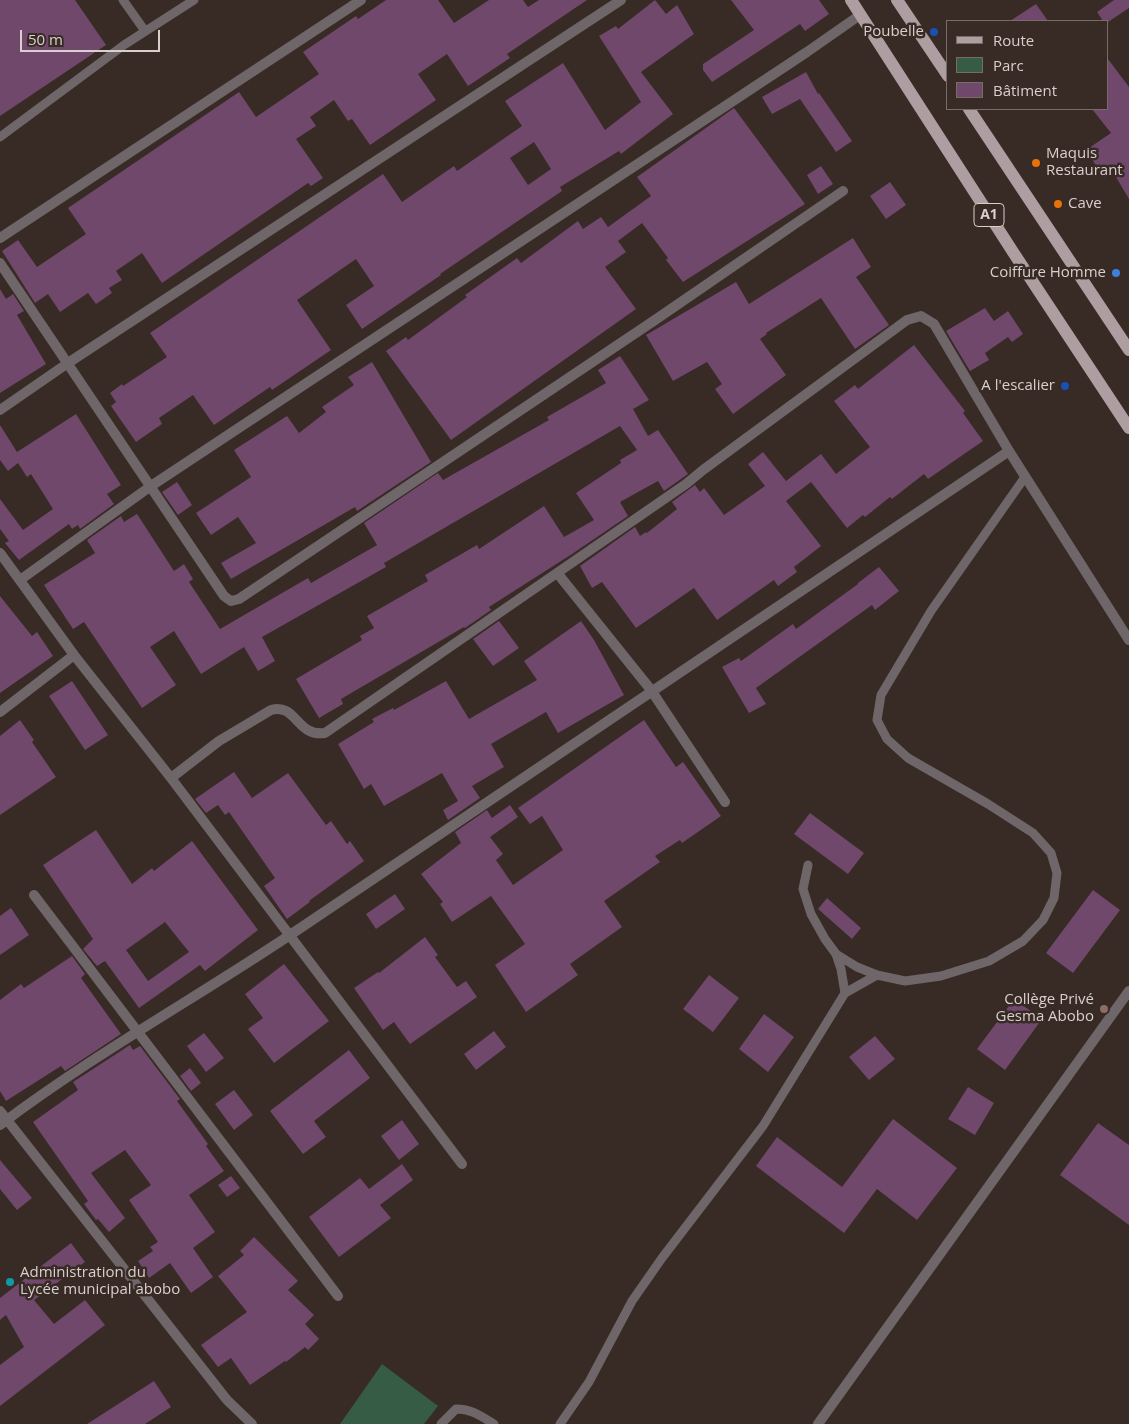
<!DOCTYPE html>
<meta charset="utf-8">
<style>
body{margin:0}
#map{position:relative;width:1129px;height:1424px;overflow:hidden;background:#382a24;font-family:"Open Sans",sans-serif}
canvas{display:block}
.legend{position:absolute;left:946px;top:20px;width:162px;height:90px;box-sizing:border-box;background:#382a24;border:1px solid #786c67;margin:0;padding:6px 9px;list-style:none;font-size:15px;color:#d9cfcc}
.legend li{display:flex;align-items:center;gap:10px;height:25px}
.legend b{width:25px;border:1px solid #786c67}
.scale{position:absolute;left:20px;top:30px;width:140px;height:22px;box-sizing:border-box;border:2px solid #d9cfcc;border-top:0;padding-left:6px;font-size:15px;line-height:18px;white-space:nowrap;color:#d9cfcc;-webkit-text-stroke:4px #382a24;paint-order:stroke}
</style>
<div id="map">
<canvas width="1129" height="1424"></canvas>
<ul class="legend">
<li><b style="height:6px;background:#ae9ea1"></b>Route</li>
<li><b style="height:14px;background:#365c45"></b>Parc</li>
<li><b style="height:14px;background:#6f486c"></b>Bâtiment</li>
</ul>
<div class="scale">50 m</div>
</div>
<script>
const c = document.querySelector('canvas').getContext('2d');
c.lineJoin = 'round';
function fillPath(path, color) {
  c.fillStyle = color;
  c.fill(path, 'evenodd');
}
function strokePath(path, color, width, dash) {
  c.strokeStyle = color;
  c.lineWidth = width;
  c.lineCap = dash ? 'butt' : 'round';
  c.setLineDash(dash || []);
  c.stroke(path);
}
function write(font, color, halo, rows, align = 'center') {
  c.font = font + ' "Open Sans",sans-serif';
  c.lineWidth = 5;
  c.setLineDash([]);
  c.textBaseline = 'middle';
  c.strokeStyle = halo;
  c.fillStyle = color;
  for (const [text, x, y, turn = 0] of rows) {
    c.save();
    c.translate(x, y);
    c.rotate((+turn || 0) * Math.PI / 180);
    c.textAlign = isNaN(turn) ? turn : align;
    if (halo) c.strokeText(text, 0, 0);
    c.fillText(text, 0, 0);
    c.restore();
  }
}
fillPath(new Path2D(`
 M 382,1364 L 438,1406 L 424,1424 L 340,1424 Z`), '#365c45');
fillPath(new Path2D(`
 M 0,0 L 75,0 L 106,45 L 0,116 Z
 M 386,0 L 438,0 L 454,23 L 489,0 L 523,0 L 528,7 L 539,0 L 587,0 L 507,54 L 510,58 L 468,86 L 447,54 L 418,74 L 436,100 L 370,145 L 352,119 L 348,121 L 334,100 L 310,117 L 316,126 L 296,139 L 323,178 L 311,186 L 308,183 L 162,283 L 142,253 L 116,271 L 122,280 L 109,288 L 112,293 L 96,304 L 88,293 L 60,312 L 48,294 L 35,303 L 2,251 L 18,240 L 37,267 L 86,234 L 68,208 L 239,92 L 256,117 L 319,74 L 303,52 L 356,16 L 358,19 Z
 M 655,0 L 666,14 L 677,5 L 694,34 L 641,72 L 673,114 L 621,154 L 619,151 L 560,187 L 562,191 L 440,274 L 441,275 L 362,329 L 346,305 L 374,286 L 356,259 L 297,300 L 331,350 L 272,390 L 270,387 L 214,425 L 193,395 L 159,418 L 162,424 L 136,442 L 111,406 L 116,402 L 110,393 L 122,384 L 123,386 L 167,357 L 150,333 L 383,174 L 402,202 L 454,166 L 457,171 L 522,126 L 505,101 L 563,63 L 605,130 L 641,102 L 599,36 L 616,26 L 618,29 ZM 534,142 L 551,169 L 528,185 L 510,158 Z
 M 731,0 L 819,0 L 829,14 L 805,31 L 800,24 L 712,82 L 703,70 L 703,64 L 754,30 Z
 M 1114,0 L 1129,0 L 1129,8 L 1108,22 L 1103,21 L 1097,12 Z
 M 1036,4 L 1048,21 L 1010,21 Z
 M 1108,59 L 1129,87 L 1129,199 L 1113,172 L 1104,178 L 1086,150 L 1111,133 L 1092,109 L 1108,109 Z
 M 806,72 L 818,94 L 819,93 L 852,141 L 836,152 L 800,99 L 772,114 L 762,97 Z
 M 734,108 L 805,204 L 683,282 L 666,260 L 668,258 L 642,223 L 618,241 L 626,252 L 605,267 L 636,309 L 451,440 L 386,351 L 406,337 L 408,340 L 467,297 L 465,295 L 517,258 L 521,263 L 578,221 L 583,229 L 601,217 L 608,227 L 651,196 L 637,177 Z
 M 821,166 L 833,184 L 818,194 L 807,175 Z
 M 890,182 L 906,205 L 886,219 L 870,196 Z
 M 853,238 L 871,267 L 856,277 L 889,325 L 855,349 L 821,298 L 766,333 L 767,334 L 760,339 L 786,375 L 733,414 L 715,389 L 722,384 L 707,362 L 673,381 L 646,335 L 736,282 L 749,304 Z
 M 0,289 L 6,299 L 13,294 L 24,311 L 17,315 L 46,364 L 0,393 Z
 M 985,308 L 994,321 L 1008,311 L 1023,334 L 1012,342 L 1008,337 L 985,353 L 989,360 L 970,371 L 946,331 Z
 M 914,345 L 965,411 L 963,413 L 983,441 L 928,479 L 924,474 L 892,499 L 890,497 L 865,517 L 863,515 L 847,528 L 811,482 L 786,501 L 821,546 L 794,567 L 797,572 L 778,586 L 774,580 L 717,620 L 694,588 L 636,628 L 602,582 L 592,588 L 580,566 L 635,527 L 640,536 L 646,532 L 647,533 L 677,509 L 672,502 L 695,485 L 700,492 L 704,488 L 724,515 L 765,486 L 748,464 L 763,452 L 786,481 L 821,454 L 836,474 L 870,447 L 834,401 L 855,385 L 858,389 Z
 M 620,356 L 649,400 L 633,409 L 648,436 L 658,430 L 688,474 L 664,491 L 658,481 L 620,502 L 628,516 L 572,554 L 489,607 L 491,610 L 465,628 L 464,627 L 341,699 L 343,704 L 319,718 L 296,679 L 362,640 L 360,636 L 374,628 L 367,616 L 428,581 L 425,575 L 477,545 L 479,549 L 544,506 L 564,537 L 594,520 L 576,493 L 621,463 L 620,460 L 637,450 L 620,426 L 384,563 L 386,567 L 262,637 L 275,661 L 258,671 L 244,647 L 201,674 L 174,631 L 150,647 L 176,685 L 142,708 L 84,622 L 73,629 L 44,585 L 95,553 L 87,540 L 121,516 L 124,522 L 137,514 L 174,571 L 184,564 L 193,579 L 189,582 L 220,629 L 308,578 L 311,583 L 377,545 L 364,523 L 438,473 L 443,480 L 549,420 L 547,417 L 606,383 L 598,370 Z
 M 372,362 L 431,462 L 357,511 L 355,507 L 231,579 L 221,563 L 256,543 L 238,517 L 211,535 L 196,513 L 251,477 L 234,450 L 287,416 L 299,433 L 326,412 L 322,407 L 354,385 L 348,377 Z
 M 76,414 L 121,485 L 107,494 L 114,504 L 80,529 L 78,525 L 72,529 L 69,524 L 19,560 L 5,543 L 9,541 L 0,529 L 0,499 L 23,530 L 53,509 L 31,474 L 27,477 L 18,463 L 8,471 L 0,460 L 0,425 L 17,452 Z
 M 177,482 L 192,505 L 178,515 L 162,492 Z
 M 879,567 L 899,591 L 875,610 L 872,605 L 756,688 L 766,704 L 749,713 L 722,667 L 739,658 L 741,661 L 793,624 L 796,629 L 858,584 L 858,583 Z
 M 0,596 L 32,636 L 37,632 L 53,656 L 0,693 Z
 M 499,621 L 519,648 L 493,666 L 473,639 Z
 M 581,621 L 594,640 L 624,695 L 558,733 L 546,712 L 491,744 L 504,767 L 472,786 L 480,798 L 448,820 L 443,810 L 458,801 L 442,773 L 384,806 L 371,784 L 364,789 L 338,744 L 374,722 L 372,719 L 393,708 L 394,710 L 446,681 L 469,719 L 537,680 L 524,661 Z
 M 72,681 L 108,735 L 85,750 L 49,696 Z
 M 20,720 L 34,740 L 32,742 L 56,777 L 0,815 L 0,736 Z
 M 644,720 L 676,767 L 683,762 L 721,816 L 682,843 L 680,840 L 655,856 L 660,862 L 604,901 L 622,927 L 570,964 L 578,975 L 526,1012 L 495,965 L 525,944 L 491,896 L 452,922 L 440,904 L 443,902 L 421,874 L 461,843 L 455,832 L 487,810 L 492,818 L 510,805 L 518,817 L 490,837 L 503,854 L 496,860 L 513,885 L 563,850 L 542,816 L 530,824 L 518,808 Z
 M 234,772 L 252,798 L 288,773 L 326,825 L 331,821 L 347,844 L 350,841 L 364,861 L 309,901 L 310,902 L 287,919 L 264,886 L 275,878 L 229,812 L 225,815 L 218,805 L 206,813 L 195,799 Z
 M 810,813 L 864,853 L 848,874 L 794,834 Z
 M 96,830 L 132,884 L 152,868 L 154,871 L 192,841 L 258,930 L 205,971 L 200,965 L 139,1008 L 105,961 L 97,966 L 83,949 L 93,939 L 43,865 ZM 165,922 L 189,952 L 148,981 L 126,950 Z
 M 1093,890 L 1120,910 L 1073,973 L 1046,953 Z
 M 395,894 L 405,909 L 376,929 L 366,914 Z
 M 827,898 L 861,928 L 852,939 L 818,909 Z
 M 11,908 L 29,935 L 0,955 L 0,916 Z
 M 425,937 L 438,955 L 435,957 L 457,987 L 466,981 L 477,997 L 410,1044 L 394,1022 L 383,1030 L 354,988 L 378,972 L 379,973 Z
 M 72,956 L 85,974 L 81,978 L 121,1034 L 65,1071 L 61,1066 L 6,1101 L 0,1091 L 0,1000 L 21,984 L 24,988 Z
 M 284,964 L 329,1021 L 274,1063 L 248,1029 L 263,1018 L 245,994 Z
 M 709,975 L 739,998 L 713,1032 L 683,1009 Z
 M 1014,999 L 1042,1019 L 1005,1070 L 977,1049 Z
 M 764,1014 L 794,1037 L 768,1072 L 739,1049 Z
 M 494,1031 L 506,1047 L 476,1070 L 464,1054 Z
 M 204,1033 L 224,1058 L 206,1072 L 187,1046 Z
 M 875,1036 L 895,1059 L 869,1080 L 849,1057 Z
 M 130,1045 L 133,1050 L 140,1046 L 180,1099 L 177,1101 L 208,1144 L 206,1146 L 224,1171 L 189,1195 L 215,1232 L 193,1248 L 213,1277 L 191,1293 L 170,1263 L 149,1278 L 138,1261 L 153,1251 L 150,1247 L 158,1242 L 129,1200 L 151,1185 L 125,1150 L 91,1173 L 125,1218 L 109,1232 L 98,1219 L 96,1220 L 84,1204 L 88,1201 L 33,1122 L 78,1090 L 73,1082 Z
 M 349,1050 L 370,1078 L 314,1121 L 326,1137 L 303,1154 L 270,1111 Z
 M 190,1068 L 201,1083 L 191,1091 L 180,1076 Z
 M 968,1087 L 994,1103 L 975,1135 L 948,1119 Z
 M 234,1090 L 253,1115 L 234,1130 L 215,1104 Z
 M 893,1119 L 957,1168 L 917,1220 L 877,1189 L 844,1233 L 756,1166 L 777,1137 L 842,1187 Z
 M 402,1120 L 419,1144 L 399,1160 L 381,1136 Z
 M 1098,1123 L 1129,1145 L 1129,1225 L 1060,1175 Z
 M 0,1160 L 32,1198 L 17,1210 L 0,1189 Z
 M 402,1164 L 413,1180 L 380,1205 L 391,1218 L 339,1257 L 309,1217 L 360,1178 L 369,1189 Z
 M 231,1176 L 240,1188 L 227,1197 L 218,1185 Z
 M 254,1237 L 298,1281 L 288,1290 L 314,1315 L 305,1324 L 319,1339 L 308,1350 L 305,1347 L 286,1362 L 285,1361 L 250,1385 L 231,1358 L 218,1367 L 201,1345 L 247,1312 L 218,1276 L 244,1255 L 240,1251 Z
 M 71,1243 L 85,1262 L 34,1300 L 54,1324 L 85,1300 L 105,1325 L 0,1406 L 0,1365 L 24,1347 L 6,1315 L 0,1320 L 0,1298 Z
 M 154,1381 L 171,1407 L 145,1424 L 87,1424 Z`), '#6f486c');
strokePath(new Path2D(`
 M 123,0 L 145,31
 M 0,137 L 124,45 L 194,0
 M 808,865 L 803,889 L 811,914 L 825,939 L 836,954 L 857,967 L 877,975 L 905,981 L 941,976 L 989,961 L 1023,941 L 1043,920 L 1054,898 L 1057,873 L 1051,853 L 1033,833 L 988,804 L 908,758 L 887,739 L 877,720 L 881,695 L 931,611 L 1025,477
 M 836,954 L 841,969 L 845,993
 M 441,1424 L 456,1409 C 472,1409 481,1416 494,1424
 M 560,1424 L 589,1382 L 632,1301 L 662,1258 L 763,1126 L 845,993 L 877,975`), '#6e6668', 9);
strokePath(new Path2D(`
 M 0,238 L 361,0
 M 0,263 L 224,596 L 231,601 L 239,599 L 655,320 L 843,191
 M 0,410 L 68,363 L 621,0
 M 0,553 L 74,655 L 171,778 L 462,1164
 M 558,574 L 651,690 L 725,802
 M 20,580 L 151,486 L 807,52 L 860,15
 M 0,712 L 74,655
 M 171,778 L 219,741 L 271,710 C 297,703 296,737 325,733 L 686,484 L 703,470 L 907,320 L 921,316 L 934,324 L 1009,451 L 1129,640
 M 34,895 L 338,1296
 M 0,1111 L 227,1400 L 252,1424
 M 0,1125 C 94,1054 198,997 296,931 C 533,771 770,610 1009,451
 M 818,1424 L 1129,991`), '#6e6668', 10);
strokePath(new Path2D(`
 M 851,0 L 1013,252 L 1129,428
 M 897,0 L 948,76
 M 969,109 L 1129,350`), '#ae9ea1', 12);
for (const [x, y, r, color] of [
 [934,32,5,"#1a4fb4"],
 [1036,163,5,"#e8710a"],
 [1058,204,5,"#e8710a"],
 [1116,273,5,"#3f7fe0"],
 [1065,386,5,"#1a4fb4"],
 [1104,1009,5,"#8d6e63"],
 [10,1282,5,"#0f9aa8"]
]) {
  const dot = new Path2D();
  dot.arc(x, y, r, 0, 2 * Math.PI);
  c.fillStyle = color;
  c.fill(dot);
  strokePath(dot, '#382a24', 2);
}
for (const [x, y, w] of [
 [989,215,30]
]) {
  const box = new Path2D();
  box.roundRect(x - w / 2, y - 11.5, w, 23, 4);
  c.fillStyle = '#382a24';
  c.fill(box);
  strokePath(box, '#d9cfcc', 1);
}
write('bold 14px', '#d9cfcc', null, [
 ["A1",989,215]
]);
write('15px', '#d9cfcc', '#382a24', [
 ["Poubelle",924,32],
 ["Maquis",1046,154,"left"],
 ["Restaurant",1046,171,"left"],
 ["Cave",1068,204,"left"],
 ["Coiffure Homme",1106,273],
 ["A l'escalier",1055,386],
 ["Collège Privé",1094,1000],
 ["Gesma Abobo",1094,1017],
 ["Administration du",20,1273,"left"],
 ["Lycée municipal abobo",20,1290,"left"]
], 'right');
</script>
